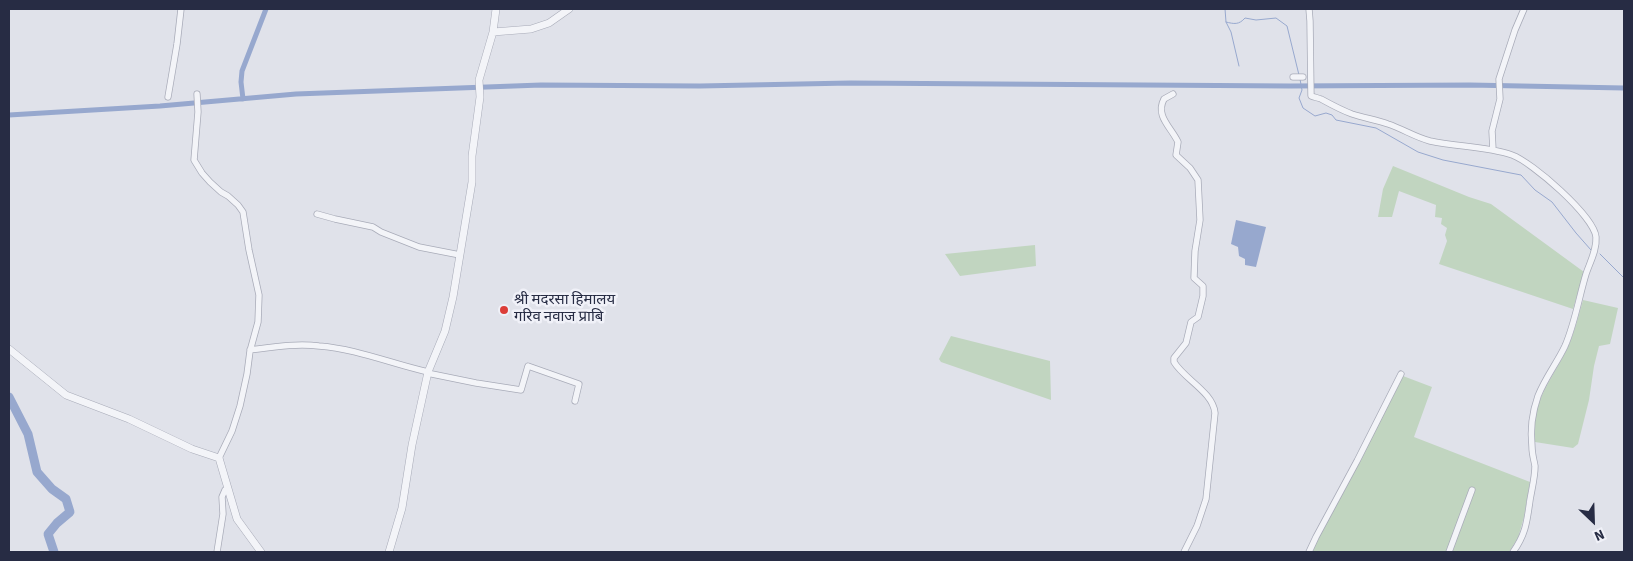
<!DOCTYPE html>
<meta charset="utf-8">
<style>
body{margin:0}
#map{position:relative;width:1633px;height:561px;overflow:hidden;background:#e0e2ea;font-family:"Source Sans 3",sans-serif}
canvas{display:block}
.frame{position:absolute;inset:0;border:10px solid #272c44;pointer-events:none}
.north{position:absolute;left:1568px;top:496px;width:50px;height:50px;-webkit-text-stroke:4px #f0f1f8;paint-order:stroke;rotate:156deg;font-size:14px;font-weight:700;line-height:20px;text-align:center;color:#272c44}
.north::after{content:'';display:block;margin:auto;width:18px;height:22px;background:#272c44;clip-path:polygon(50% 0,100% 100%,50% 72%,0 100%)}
</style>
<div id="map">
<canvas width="1633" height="561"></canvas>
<div class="frame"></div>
<div class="north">N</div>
</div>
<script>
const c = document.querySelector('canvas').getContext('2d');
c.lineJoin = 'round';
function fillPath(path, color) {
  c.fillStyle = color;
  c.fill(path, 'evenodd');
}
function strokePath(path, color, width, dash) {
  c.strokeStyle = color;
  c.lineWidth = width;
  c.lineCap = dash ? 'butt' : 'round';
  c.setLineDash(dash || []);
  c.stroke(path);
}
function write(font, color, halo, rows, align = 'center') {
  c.font = font + ' "Source Sans 3","Noto Sans Devanagari",sans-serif';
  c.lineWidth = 5;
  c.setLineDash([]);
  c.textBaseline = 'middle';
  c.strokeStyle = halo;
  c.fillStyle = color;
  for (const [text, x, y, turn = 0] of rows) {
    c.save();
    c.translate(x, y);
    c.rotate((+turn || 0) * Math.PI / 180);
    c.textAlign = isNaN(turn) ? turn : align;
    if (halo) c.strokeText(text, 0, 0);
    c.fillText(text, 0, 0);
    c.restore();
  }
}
fillPath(new Path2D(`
 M 1393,166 L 1469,197 L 1491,204 L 1584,272 L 1573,309 L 1439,264 L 1447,241 L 1445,235 L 1447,228 L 1441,224 L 1442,218 L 1435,217 L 1436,205 L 1399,191 L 1392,217 L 1378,217 L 1383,189 Z
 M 1035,245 L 1036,266 L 960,276 L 945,254 Z
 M 1583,300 L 1618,308 L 1610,344 L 1599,346 L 1594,366 L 1589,400 L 1578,444 L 1573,448 L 1535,442 C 1531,402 1549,384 1566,351 C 1574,335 1578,317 1583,300 Z
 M 951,336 L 1050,361 L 1051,400 L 941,362 L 939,359 Z
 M 1403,376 L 1432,387 L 1414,437 L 1530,482 L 1524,517 L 1518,538 L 1509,552 L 1312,552 L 1323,527 Z`), '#c1d5c0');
fillPath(new Path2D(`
 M 1236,220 L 1266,227 L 1256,267 L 1245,265 L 1245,259 L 1239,256 L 1238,247 L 1231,244 Z`), '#97a8ce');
strokePath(new Path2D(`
 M 1225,9 L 1226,22 L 1231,32 L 1239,66
 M 1226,22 C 1234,24 1239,25 1245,18 L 1256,20 L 1276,18 L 1287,26 L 1299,75
 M 1300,79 L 1302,90 L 1299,98 L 1303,108 L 1315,116 L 1326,113 L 1332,115 L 1336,120 L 1376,128 L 1418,152 L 1443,160 L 1521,175 L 1535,190 L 1552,202 L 1576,233 L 1591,250
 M 1600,254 L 1624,278
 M 1617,552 L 1624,551`), '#97a8ce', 1);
strokePath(new Path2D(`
 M 243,99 L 241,82 L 242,71 L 266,9
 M 9,115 L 160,106 L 296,94 L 541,85 L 700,86 L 850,83 L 1290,86 L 1470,85 L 1624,88`), '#97a8ce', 5);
strokePath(new Path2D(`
 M 9,397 L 28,434 L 37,472 L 52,489 L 66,499 L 70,512 L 57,523 L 48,534 L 54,552`), '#97a8ce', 9);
const minor = new Path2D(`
 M 1309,9 L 1310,21 L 1311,96 C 1314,97 1318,98 1321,99 C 1332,105 1341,110 1352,114 C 1364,118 1377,120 1388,124 C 1403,129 1415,137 1430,141 C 1457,147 1486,146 1512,155 C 1532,162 1594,216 1596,237 C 1597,250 1590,262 1586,274 C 1579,297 1575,323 1565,346 C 1557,363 1545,378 1538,396 C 1532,413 1530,429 1532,447 C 1532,454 1534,460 1535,466 C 1535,477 1532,488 1530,500 C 1527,521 1526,534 1513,552
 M 1293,77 L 1303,77
 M 197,94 L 198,112 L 194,160 L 202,173 L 210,182 L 221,192 L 228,196 L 238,205 L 243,212 L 249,250 L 259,295 L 258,322 L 250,351 L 247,374 L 240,406 L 232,431 L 219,458
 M 1173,94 L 1164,99 C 1155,116 1171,127 1178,142 L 1176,155 L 1190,168 L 1198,180 L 1200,220 L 1195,251 L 1194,278 L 1203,286 L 1203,296 L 1198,317 L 1191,322 L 1186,343 L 1174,358 L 1174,362 C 1184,379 1213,392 1215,413 L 1206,499 L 1197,526 L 1184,552
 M 168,97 L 177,44 L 181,9
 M 1493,150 L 1492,131 L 1500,99 L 1499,79 L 1515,30 L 1524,9
 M 317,214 L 335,219 L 373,227 L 381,232 L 419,247 L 460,255
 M 250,350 C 273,347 297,343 319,346 C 357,349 392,364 428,372
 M 427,373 L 476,383 L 521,390 L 528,366 L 579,384 L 575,401
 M 217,552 L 223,514 L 222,497 L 225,490 L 227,489
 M 1309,552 L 1316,537 L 1357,461 L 1401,374
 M 1449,552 L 1472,490`);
const tertiary = new Path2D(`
 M 493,32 L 531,29 L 549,23 L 569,9
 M 9,349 L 66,395 L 129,419 L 192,449 L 219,458 L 237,519 L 261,552
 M 389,552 L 402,508 L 412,445 L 428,372 L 445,331 L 453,297 L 472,182 L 472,156 L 480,97 L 479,80 L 493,32 L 496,9`);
strokePath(minor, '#a8abb8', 7);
strokePath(tertiary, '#a8abb8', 8);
strokePath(minor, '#f3f4f8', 5.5);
strokePath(tertiary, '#f3f4f8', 7);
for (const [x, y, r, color] of [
 [504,310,5,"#dc3d38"]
]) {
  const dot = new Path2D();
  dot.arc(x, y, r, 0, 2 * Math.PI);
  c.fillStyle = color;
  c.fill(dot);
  strokePath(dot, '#f0f1f8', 2);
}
write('15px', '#272c44', '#f0f1f8', [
 ["श्री मदरसा हिमालय",514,301],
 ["गरिव नवाज प्राबि",514,318]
], 'left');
</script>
